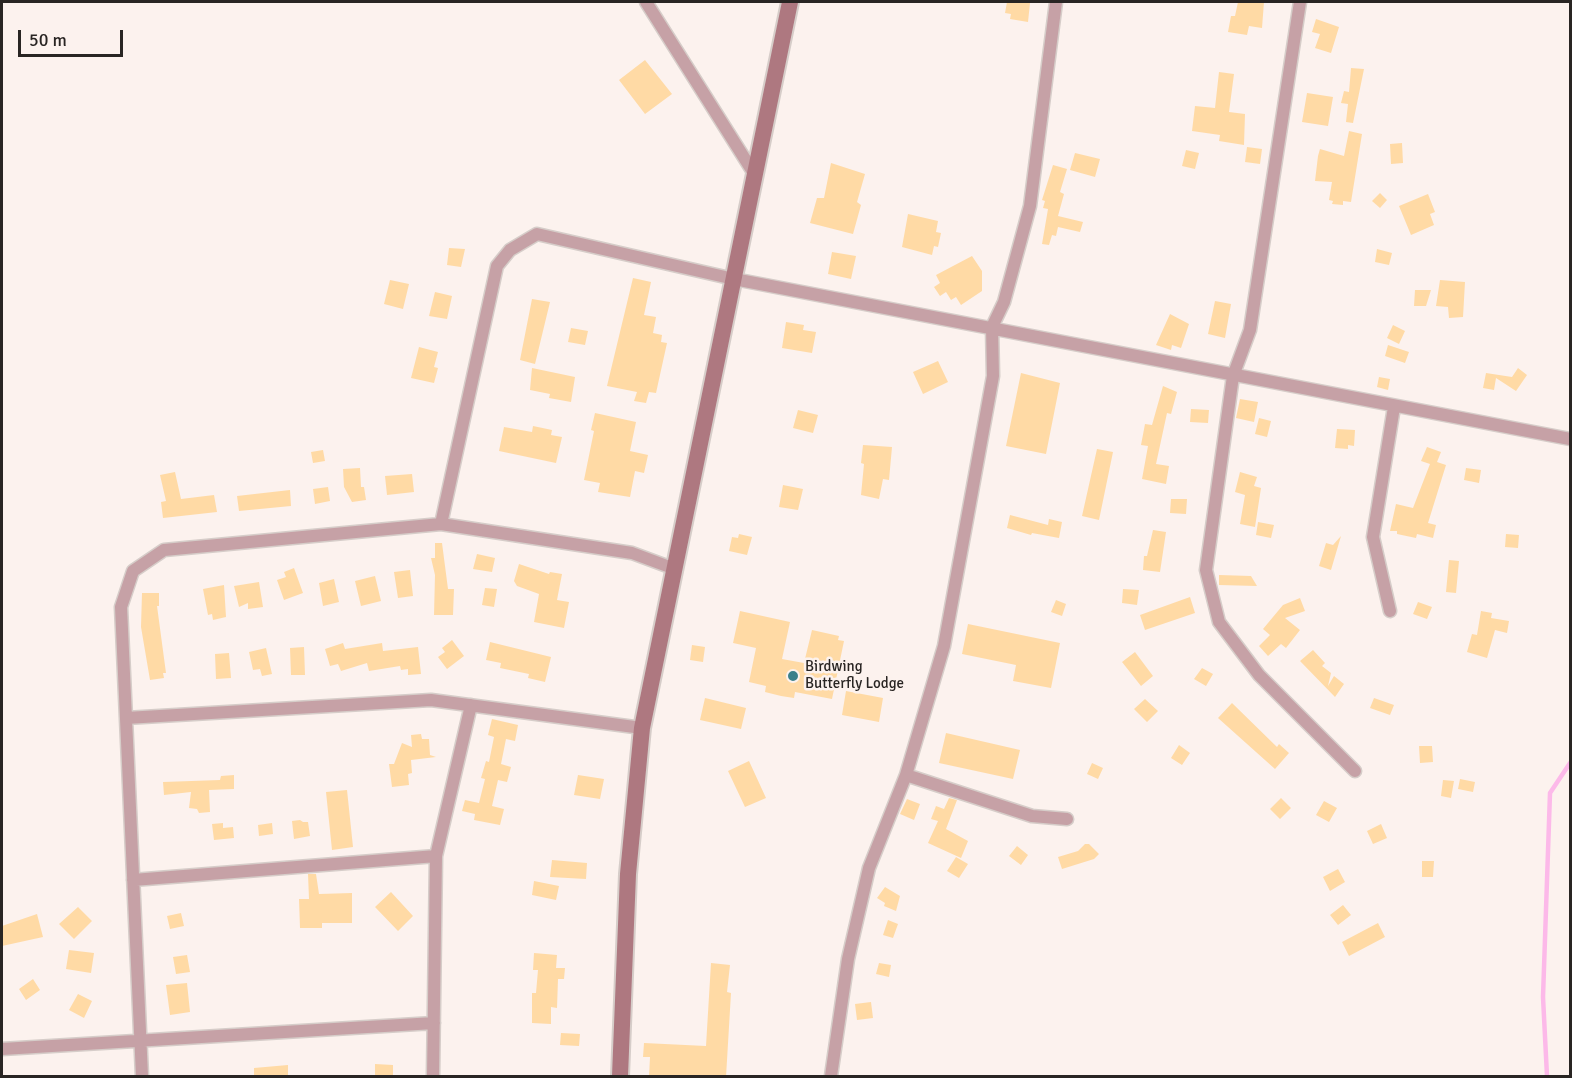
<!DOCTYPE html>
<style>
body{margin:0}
#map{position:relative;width:1572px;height:1078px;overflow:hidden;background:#fcf2ee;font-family:Signika,sans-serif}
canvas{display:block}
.frame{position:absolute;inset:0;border:3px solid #292523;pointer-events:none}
.scale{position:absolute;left:18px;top:30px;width:105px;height:27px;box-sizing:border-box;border:3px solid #292523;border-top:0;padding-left:8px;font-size:18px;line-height:21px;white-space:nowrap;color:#292523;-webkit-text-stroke:4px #fcf2ee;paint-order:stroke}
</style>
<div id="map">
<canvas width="1572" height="1078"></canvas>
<div class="frame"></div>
<div class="scale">50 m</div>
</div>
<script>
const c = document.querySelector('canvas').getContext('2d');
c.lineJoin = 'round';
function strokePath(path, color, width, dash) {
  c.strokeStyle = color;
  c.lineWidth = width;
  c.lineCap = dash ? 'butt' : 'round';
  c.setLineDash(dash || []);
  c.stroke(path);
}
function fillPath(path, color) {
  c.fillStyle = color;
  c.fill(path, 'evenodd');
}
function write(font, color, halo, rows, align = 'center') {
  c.font = font + ' Signika,sans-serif';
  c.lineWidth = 5;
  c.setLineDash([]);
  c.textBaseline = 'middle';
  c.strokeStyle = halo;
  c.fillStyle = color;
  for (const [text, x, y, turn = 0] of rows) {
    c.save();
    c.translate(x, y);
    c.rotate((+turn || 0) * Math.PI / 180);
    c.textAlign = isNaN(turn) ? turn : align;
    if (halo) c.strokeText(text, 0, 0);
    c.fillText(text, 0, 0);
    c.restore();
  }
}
strokePath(new Path2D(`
 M 1547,1076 L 1543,997 L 1550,793 L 1570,763`), '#fcb9e9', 4.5);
fillPath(new Path2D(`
 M 1007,2 L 1030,3 L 1028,22 L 1010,19 L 1011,14 L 1005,13 Z
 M 1238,2 L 1264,2 L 1262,28 L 1249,26 L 1247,35 L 1228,32 L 1231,16 L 1235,16 Z
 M 1316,19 L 1339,27 L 1331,53 L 1315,48 L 1320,34 L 1312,32 Z
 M 645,60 L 672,94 L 645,114 L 619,80 Z
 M 1351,68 L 1364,69 L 1353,123 L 1346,122 L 1348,104 L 1341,103 L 1344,91 L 1349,92 Z
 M 1219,72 L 1234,74 L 1229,112 L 1245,114 L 1244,145 L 1219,141 L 1220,135 L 1192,131 L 1195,106 L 1215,108 Z
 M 1307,93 L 1333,97 L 1328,126 L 1302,122 Z
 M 1349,131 L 1362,134 L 1351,202 L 1343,201 L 1343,205 L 1332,204 L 1333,201 L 1329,200 L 1332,182 L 1315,181 L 1318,156 L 1320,149 L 1344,156 Z
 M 1402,143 L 1403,163 L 1391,164 L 1390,144 Z
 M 1247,147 L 1262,149 L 1260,164 L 1245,162 Z
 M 1186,150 L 1199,153 L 1195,169 L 1182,166 Z
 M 1075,153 L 1100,159 L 1095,177 L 1070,170 Z
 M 831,163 L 865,174 L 857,202 L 861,205 L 853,234 L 810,223 L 817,198 L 824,198 Z
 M 1053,165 L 1067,169 L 1060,192 L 1064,194 L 1058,216 L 1083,222 L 1080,232 L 1058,227 L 1056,236 L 1052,235 L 1049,245 L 1042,244 L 1048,209 L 1043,208 L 1045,201 L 1042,200 Z
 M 1380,193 L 1387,200 L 1380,208 L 1372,201 Z
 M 1428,194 L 1435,212 L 1430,214 L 1434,225 L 1411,235 L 1399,206 Z
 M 908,214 L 938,221 L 936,232 L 941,233 L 938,247 L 934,246 L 932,255 L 902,247 Z
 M 449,248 L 465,249 L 461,267 L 447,265 Z
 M 1377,249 L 1392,253 L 1389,265 L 1375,262 Z
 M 832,252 L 856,256 L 851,279 L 828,274 Z
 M 972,256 L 982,271 L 982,291 L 961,305 L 956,297 L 951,300 L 946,292 L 940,296 L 934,287 L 940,283 L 936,275 Z
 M 633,278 L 651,282 L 644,315 L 656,317 L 653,333 L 662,335 L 661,342 L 667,343 L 656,393 L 649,392 L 646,403 L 634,401 L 637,392 L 607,386 Z
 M 390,280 L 409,284 L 403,309 L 384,304 Z
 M 1440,280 L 1465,282 L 1463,317 L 1449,318 L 1448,307 L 1436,306 Z
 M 1415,290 L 1431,290 L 1426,306 L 1414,306 Z
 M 435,292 L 452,296 L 447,319 L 429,316 Z
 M 532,299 L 550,302 L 535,364 L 520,360 Z
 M 1215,301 L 1231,304 L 1225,338 L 1208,334 Z
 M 1170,314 L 1189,324 L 1181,348 L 1172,345 L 1171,350 L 1156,345 Z
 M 786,322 L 804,325 L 803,330 L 816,332 L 812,353 L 782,348 Z
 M 1393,325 L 1405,331 L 1399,344 L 1387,338 Z
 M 571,328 L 588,331 L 585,345 L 568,342 Z
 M 1388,345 L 1409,352 L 1405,363 L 1385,356 Z
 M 419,347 L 438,352 L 434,367 L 438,368 L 434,383 L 411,378 Z
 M 938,361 L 948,382 L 923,394 L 913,372 Z
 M 532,368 L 575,377 L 571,402 L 549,398 L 550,394 L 530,390 Z
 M 1518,368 L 1527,375 L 1516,391 L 1496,378 L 1494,390 L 1483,388 L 1486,373 L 1512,377 Z
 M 1021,373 L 1060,383 L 1046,454 L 1006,446 Z
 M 1379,377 L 1390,379 L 1388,390 L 1377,387 Z
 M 1163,386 L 1177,392 L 1171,414 L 1167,413 L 1156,464 L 1169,466 L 1166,484 L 1142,479 L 1148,446 L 1141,445 L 1145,424 L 1152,425 Z
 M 1240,399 L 1258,402 L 1254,422 L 1236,418 Z
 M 1191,409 L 1209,410 L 1208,423 L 1190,422 Z
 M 798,410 L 818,415 L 813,433 L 793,428 Z
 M 595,413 L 636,422 L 630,451 L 648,455 L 644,473 L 635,471 L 630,497 L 598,492 L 600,483 L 584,480 L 594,431 L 591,430 Z
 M 1259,418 L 1271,421 L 1267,437 L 1255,434 Z
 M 533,426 L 552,430 L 551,435 L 562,437 L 556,463 L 499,451 L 504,427 L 532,432 Z
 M 1337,429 L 1355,430 L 1354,446 L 1348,445 L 1348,449 L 1335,448 Z
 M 863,445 L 892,447 L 889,480 L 883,479 L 879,499 L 861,495 L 864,464 L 861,463 Z
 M 1427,447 L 1441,452 L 1437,462 L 1446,465 L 1428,523 L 1436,525 L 1433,538 L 1417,534 L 1416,538 L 1397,534 L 1397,531 L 1390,531 L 1396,504 L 1413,508 L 1430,464 L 1421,461 Z
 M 1097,449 L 1113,452 L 1099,520 L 1082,516 Z
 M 323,450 L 325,461 L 313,463 L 311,452 Z
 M 360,468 L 361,487 L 364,487 L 366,500 L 352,502 L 344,487 L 343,469 Z
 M 1466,468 L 1481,470 L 1479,483 L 1464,480 Z
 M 175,472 L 181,499 L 214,495 L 217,512 L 163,518 L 161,502 L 166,501 L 160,475 Z
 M 1240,472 L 1257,477 L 1254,486 L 1261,488 L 1255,527 L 1240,524 L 1245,495 L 1235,492 Z
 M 412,474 L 414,492 L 387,495 L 385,476 Z
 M 783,485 L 803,489 L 798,510 L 779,507 Z
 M 328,487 L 330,501 L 315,504 L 313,489 Z
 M 290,490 L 291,506 L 239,511 L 237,496 Z
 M 1171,499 L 1187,499 L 1186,514 L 1170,513 Z
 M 1010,515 L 1048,525 L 1049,519 L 1062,522 L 1059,538 L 1032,533 L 1031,535 L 1007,528 Z
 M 1258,522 L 1274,525 L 1271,538 L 1256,535 Z
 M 1153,530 L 1166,532 L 1160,572 L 1143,570 L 1144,556 L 1147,556 Z
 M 739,534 L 752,537 L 747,555 L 729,551 L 732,537 L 738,538 Z
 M 1506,534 L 1519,535 L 1518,548 L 1505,547 Z
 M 1341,536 L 1331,570 L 1319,566 L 1326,543 L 1333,545 Z
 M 435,543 L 442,543 L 448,589 L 454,589 L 453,615 L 434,615 L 435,575 L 431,558 L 435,558 Z
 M 477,554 L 495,558 L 492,572 L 473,569 Z
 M 1449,560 L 1459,561 L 1456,593 L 1446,592 Z
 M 519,564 L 549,574 L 550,572 L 562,574 L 557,600 L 569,602 L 564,628 L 534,622 L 539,594 L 517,586 L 514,581 Z
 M 294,568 L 303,593 L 284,600 L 277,580 L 286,577 L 284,572 Z
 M 410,570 L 413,596 L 398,598 L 394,572 Z
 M 1219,575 L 1251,576 L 1257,586 L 1219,585 Z
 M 375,576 L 381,601 L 361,606 L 355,581 Z
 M 334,579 L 339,602 L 323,606 L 319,583 Z
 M 259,582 L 263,607 L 248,609 L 248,603 L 239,607 L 234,586 Z
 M 224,585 L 226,617 L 213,620 L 212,614 L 208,615 L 203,589 Z
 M 485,588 L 497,589 L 494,607 L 482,605 Z
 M 1123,589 L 1139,590 L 1137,605 L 1122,603 Z
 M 142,593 L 159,593 L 159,606 L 157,606 L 166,673 L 163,673 L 164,678 L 150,680 L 141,627 Z
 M 1190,597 L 1195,613 L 1145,630 L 1140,615 Z
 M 1300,598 L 1305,611 L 1285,618 L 1300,630 L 1286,648 L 1281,644 L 1268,656 L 1259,646 L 1270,635 L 1263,629 L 1283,605 Z
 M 1056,600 L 1066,604 L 1062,616 L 1051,612 Z
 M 1418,602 L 1432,607 L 1427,619 L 1413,614 Z
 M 740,611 L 790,622 L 782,659 L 804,663 L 812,630 L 839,636 L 838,640 L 844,641 L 832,699 L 795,692 L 794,698 L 781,696 L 765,692 L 766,686 L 749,682 L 756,648 L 733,643 Z
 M 1481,611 L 1492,613 L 1491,618 L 1509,621 L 1507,633 L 1495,630 L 1487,658 L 1467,652 L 1472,634 L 1477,635 Z
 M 968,624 L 1060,643 L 1051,688 L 1013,681 L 1016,665 L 962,654 Z
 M 452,640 L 464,656 L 447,669 L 438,657 L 445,652 L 442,648 Z
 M 490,642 L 551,657 L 545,682 L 528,678 L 529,674 L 500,668 L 501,663 L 486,660 Z
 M 343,643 L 345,649 L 382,643 L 383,651 L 418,647 L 421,674 L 408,675 L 408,669 L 401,670 L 400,666 L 369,671 L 367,663 L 341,671 L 338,664 L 330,666 L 325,649 Z
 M 692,645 L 705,647 L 703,662 L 690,660 Z
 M 304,647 L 305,675 L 291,675 L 290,648 Z
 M 266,648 L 272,674 L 262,676 L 260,669 L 253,670 L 249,652 Z
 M 1313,650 L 1325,663 L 1322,666 L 1331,673 L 1328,686 L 1334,676 L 1344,684 L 1335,697 L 1300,661 Z
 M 1135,652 L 1153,676 L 1141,686 L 1122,662 Z
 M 229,653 L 231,678 L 216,679 L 215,654 Z
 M 1202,668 L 1213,674 L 1206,686 L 1194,679 Z
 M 846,691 L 883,698 L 879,722 L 842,715 Z
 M 705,698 L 746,708 L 741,729 L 700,720 Z
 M 1374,698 L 1394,705 L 1390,715 L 1370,708 Z
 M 1145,699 L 1158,711 L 1147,722 L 1134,709 Z
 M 1232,703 L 1277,747 L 1279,744 L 1289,753 L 1275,769 L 1218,718 Z
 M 492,719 L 518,725 L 515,741 L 506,739 L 501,764 L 511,767 L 507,782 L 498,780 L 492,806 L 504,809 L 500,825 L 474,820 L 475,814 L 462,811 L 465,800 L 479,803 L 485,779 L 481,778 L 486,761 L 489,762 L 494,737 L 488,735 Z
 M 946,733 L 1020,750 L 1013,779 L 939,763 Z
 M 421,734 L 422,739 L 429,739 L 430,755 L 436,757 L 411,760 L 412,773 L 408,774 L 409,785 L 392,787 L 389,764 L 394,764 L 402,743 L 412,747 L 411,735 Z
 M 1179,745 L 1190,753 L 1182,765 L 1171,758 Z
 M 1419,746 L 1432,746 L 1433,762 L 1420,763 Z
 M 749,761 L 766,798 L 745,807 L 728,771 Z
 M 1092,763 L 1103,768 L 1098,779 L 1087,774 Z
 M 234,775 L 234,789 L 209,790 L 210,812 L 199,813 L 197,809 L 189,808 L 191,792 L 164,795 L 163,782 L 220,780 L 221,776 Z
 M 578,775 L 604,779 L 600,799 L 574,795 Z
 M 1460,779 L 1475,782 L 1473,792 L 1458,789 Z
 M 1443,780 L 1454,781 L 1451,798 L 1441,796 Z
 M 347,790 L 353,847 L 332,850 L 326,792 Z
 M 949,798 L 957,800 L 946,829 L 968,841 L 961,858 L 928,843 L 938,821 L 931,819 L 936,806 L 944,809 Z
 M 1281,798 L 1291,808 L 1280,819 L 1270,809 Z
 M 907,799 L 920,804 L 914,820 L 900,814 Z
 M 1324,801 L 1337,808 L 1329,822 L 1316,815 Z
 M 300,820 L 303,822 L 308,822 L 310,836 L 294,839 L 292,821 Z
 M 223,823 L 223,828 L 233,827 L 234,838 L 214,840 L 212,824 Z
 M 272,823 L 273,834 L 259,836 L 258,825 Z
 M 1381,824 L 1387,838 L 1373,844 L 1367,831 Z
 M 1085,844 L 1089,844 L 1099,854 L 1094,859 L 1062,869 L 1058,857 L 1078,851 Z
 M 1017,846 L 1028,855 L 1021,865 L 1009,856 Z
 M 956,857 L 968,864 L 959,878 L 947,871 Z
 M 552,860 L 587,863 L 586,879 L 550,877 Z
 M 1422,861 L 1434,861 L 1433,877 L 1422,877 Z
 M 1338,869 L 1345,882 L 1330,891 L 1323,877 Z
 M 308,874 L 316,874 L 319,894 L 352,893 L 352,923 L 322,923 L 322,928 L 300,928 L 299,899 L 309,899 Z
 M 534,881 L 559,886 L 556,900 L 532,895 Z
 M 885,887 L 900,896 L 896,911 L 884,906 L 885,903 L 877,898 Z
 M 391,892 L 413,916 L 398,931 L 375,907 Z
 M 1343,905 L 1351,915 L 1338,925 L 1330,915 Z
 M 78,907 L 92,921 L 74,939 L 59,924 Z
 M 181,913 L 184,926 L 170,929 L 167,916 Z
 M 37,914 L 43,937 L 2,946 L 2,926 Z
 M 888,920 L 898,924 L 893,938 L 883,935 Z
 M 1378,923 L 1385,937 L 1349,956 L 1342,942 Z
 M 69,950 L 94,953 L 91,973 L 66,969 Z
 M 534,953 L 557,955 L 556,968 L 565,968 L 564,979 L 558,979 L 557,1008 L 551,1007 L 551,1024 L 532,1023 L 532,993 L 536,993 L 538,970 L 533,970 Z
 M 187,955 L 190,972 L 176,974 L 173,957 Z
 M 711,963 L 730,965 L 727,992 L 731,993 L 726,1077 L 649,1077 L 650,1057 L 643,1057 L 644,1043 L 706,1046 Z
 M 879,963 L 891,965 L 889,977 L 876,974 Z
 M 33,979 L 40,990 L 26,1000 L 19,989 Z
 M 187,983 L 190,1012 L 170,1015 L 166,985 Z
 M 78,994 L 92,1001 L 84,1018 L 69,1010 Z
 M 871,1002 L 873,1018 L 857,1020 L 855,1004 Z
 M 561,1033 L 580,1034 L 579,1046 L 560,1045 Z
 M 375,1064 L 393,1065 L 393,1077 L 375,1077 Z
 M 288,1065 L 288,1077 L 254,1077 L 254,1068 Z`), '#ffdaa5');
const street = new Path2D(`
 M 646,2 L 755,175
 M 1300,2 L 1250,330 L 1233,376 L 1206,570 L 1219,622 L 1259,675 L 1355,771
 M 441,524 L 497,266 L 510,250 L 537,234 L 734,279 L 1570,439
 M 1390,611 L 1373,537 L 1394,407
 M 126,718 L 431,700 L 642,728
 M 906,775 L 1032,816 L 1067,819
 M 133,880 L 436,856
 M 2,1049 L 434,1023
 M 142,1076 L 121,607 L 133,571 L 164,550 L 441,524 L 632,553 L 675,569
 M 433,1076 L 436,856 L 471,705
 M 831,1076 L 848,959 L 869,868 L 906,775 L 944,646 L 993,376 L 992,327 L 1004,302 L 1030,206 L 1056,2`);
const secondary = new Path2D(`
 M 620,1076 L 628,874 L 642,728 L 790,2`);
strokePath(street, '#d6cdc9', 15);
strokePath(secondary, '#d6cdc9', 20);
strokePath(street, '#c6a1a6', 12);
strokePath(secondary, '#ae7880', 16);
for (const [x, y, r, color] of [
 [793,676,6,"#3a808b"]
]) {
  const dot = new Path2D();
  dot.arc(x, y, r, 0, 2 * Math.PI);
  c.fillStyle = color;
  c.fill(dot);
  strokePath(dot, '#fcf2ee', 2);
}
write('15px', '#292523', '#fcf2ee', [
 ["Birdwing",805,667],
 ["Butterfly Lodge",805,684]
], 'left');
</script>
